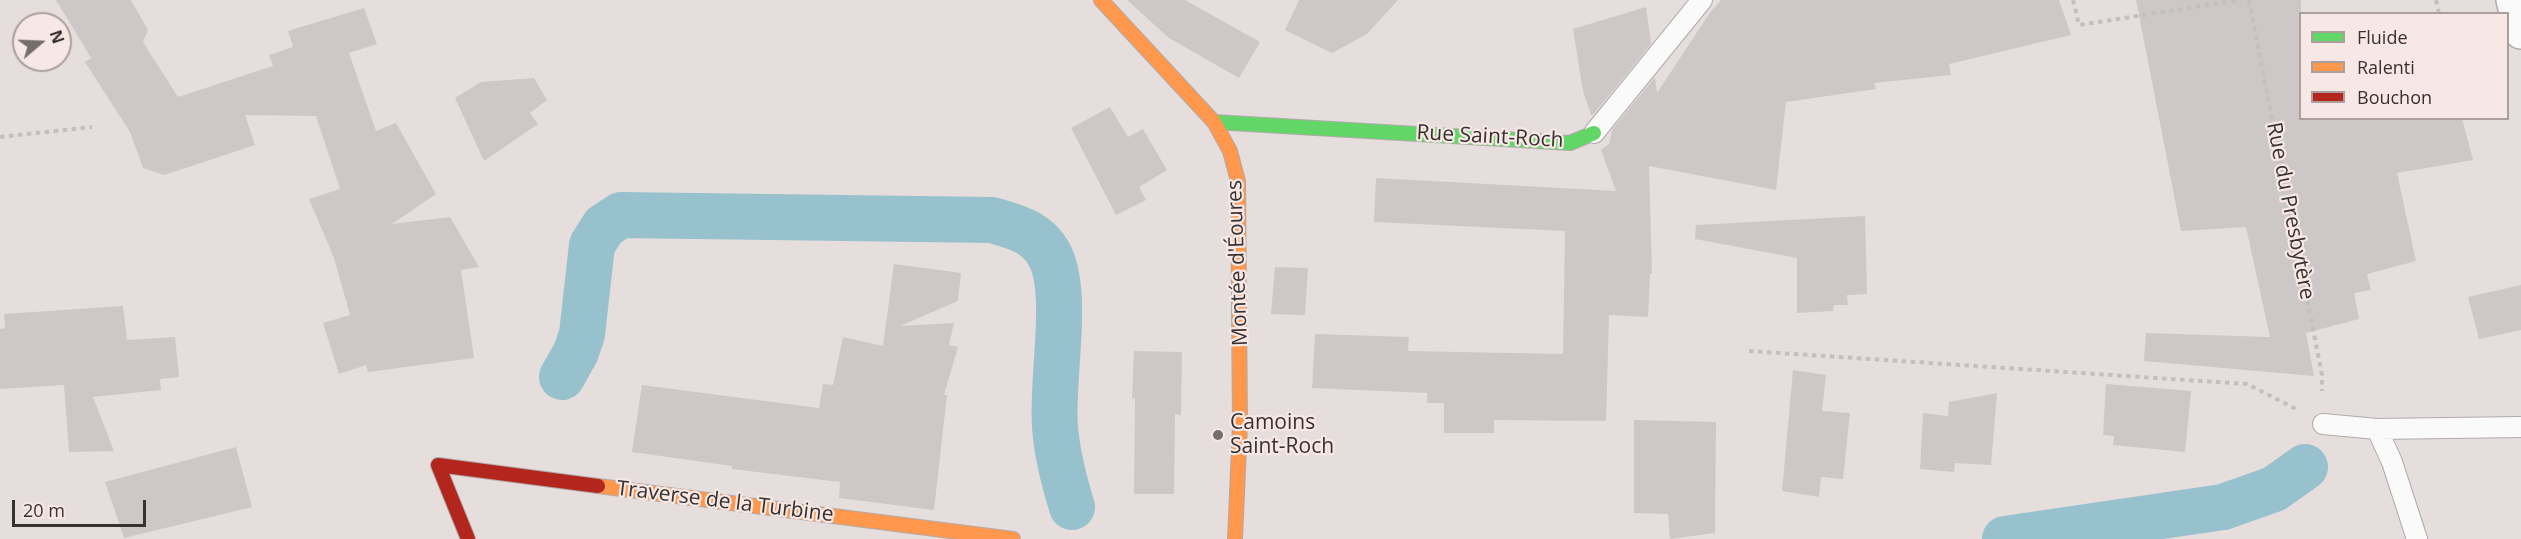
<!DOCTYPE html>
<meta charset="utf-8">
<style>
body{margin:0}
#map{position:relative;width:2521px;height:539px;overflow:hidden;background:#e5dedc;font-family:"Open Sans",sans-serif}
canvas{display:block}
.legend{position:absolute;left:2299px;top:12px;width:210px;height:108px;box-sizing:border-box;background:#f7e8e5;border:2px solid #aa9f9d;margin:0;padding:8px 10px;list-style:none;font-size:18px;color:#373130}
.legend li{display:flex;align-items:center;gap:12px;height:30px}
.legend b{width:30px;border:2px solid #aa9f9d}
.north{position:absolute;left:12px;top:12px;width:60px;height:60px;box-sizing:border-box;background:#f7e8e5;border:2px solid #aa9f9d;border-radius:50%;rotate:71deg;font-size:16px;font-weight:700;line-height:24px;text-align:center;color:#373130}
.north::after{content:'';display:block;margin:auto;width:21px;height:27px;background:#746e6c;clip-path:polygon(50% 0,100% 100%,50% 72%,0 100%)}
.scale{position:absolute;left:12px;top:500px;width:134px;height:27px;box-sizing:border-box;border:3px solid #373130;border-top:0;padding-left:8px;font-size:18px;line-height:21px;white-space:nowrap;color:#373130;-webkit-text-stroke:4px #f7e8e5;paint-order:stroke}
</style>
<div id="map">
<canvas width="2521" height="539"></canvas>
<ul class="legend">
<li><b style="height:8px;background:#63d668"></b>Fluide</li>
<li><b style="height:8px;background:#ff974d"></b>Ralenti</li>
<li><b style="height:8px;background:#b3261e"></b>Bouchon</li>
</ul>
<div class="north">N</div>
<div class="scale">20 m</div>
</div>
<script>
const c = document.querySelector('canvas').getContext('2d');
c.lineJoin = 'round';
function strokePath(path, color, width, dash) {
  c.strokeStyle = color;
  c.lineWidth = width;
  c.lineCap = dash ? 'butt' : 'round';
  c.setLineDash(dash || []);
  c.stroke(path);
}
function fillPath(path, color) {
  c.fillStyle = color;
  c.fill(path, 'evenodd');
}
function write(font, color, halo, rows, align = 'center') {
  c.font = font + ' "Open Sans",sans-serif';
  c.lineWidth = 4.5;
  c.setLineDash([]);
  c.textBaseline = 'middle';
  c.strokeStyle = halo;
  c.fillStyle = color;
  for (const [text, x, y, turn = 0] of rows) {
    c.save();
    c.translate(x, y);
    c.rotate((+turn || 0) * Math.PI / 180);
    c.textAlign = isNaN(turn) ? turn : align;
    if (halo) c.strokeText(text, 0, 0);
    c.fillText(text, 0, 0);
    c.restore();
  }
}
strokePath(new Path2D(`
 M 562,377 L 576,352 L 582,334 L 592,245 L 604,226 L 621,215 L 992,220 C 1016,227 1039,232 1051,258 C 1069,299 1051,380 1055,427 C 1057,454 1064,481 1072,507
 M 2005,539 L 2223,507 L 2274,489 L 2305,467`), '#98c1ce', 46);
fillPath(new Path2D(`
 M 56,0 L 131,0 L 148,30 L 143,42 L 178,97 L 273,66 L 269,55 L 293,47 L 288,31 L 364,8 L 377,44 L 349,53 L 376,131 L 396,123 L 436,194 L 392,224 L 450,217 L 479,267 L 461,270 L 474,358 L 368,372 L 366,365 L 339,374 L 323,323 L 350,315 L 334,258 L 309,199 L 340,189 L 316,116 L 245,115 L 255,145 L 164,175 L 143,168 L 130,132 L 85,62 L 91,58 Z
 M 1127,0 L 1185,0 L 1260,42 L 1239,78 L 1169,38 Z
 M 1299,0 L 1398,0 L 1367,34 L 1332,53 L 1285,30 Z
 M 1721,0 L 2059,0 L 2071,35 L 1949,64 L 1951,75 L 1874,83 L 1876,89 L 1786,102 L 1776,190 L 1649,166 L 1652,273 L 1650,274 L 1648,317 L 1609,315 L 1606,421 L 1494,420 L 1494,433 L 1444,433 L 1444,403 L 1427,403 L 1427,393 L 1312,388 L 1315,334 L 1409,337 L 1408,351 L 1563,354 L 1565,231 L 1374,222 L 1376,178 L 1616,191 L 1601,150 L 1609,144 L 1612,130 L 1655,77 L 1657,93 L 1709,14 Z
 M 2136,0 L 2301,0 L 2301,118 L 2462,118 L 2473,160 L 2397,173 L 2416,261 L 2367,274 L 2371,290 L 2354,293 L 2359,319 L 2306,333 L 2314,376 L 2144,361 L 2146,333 L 2270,337 L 2246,227 L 2181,231 Z
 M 1646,7 L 1651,44 L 1593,115 L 1591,115 L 1583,91 L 1573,29 Z
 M 534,78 L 547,100 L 530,113 L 538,124 L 484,161 L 455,98 L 481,82 Z
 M 1110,107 L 1128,137 L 1143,129 L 1167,170 L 1139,187 L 1146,200 L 1116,215 L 1071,128 Z
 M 1865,216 L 1867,294 L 1847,295 L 1848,305 L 1834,305 L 1833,311 L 1797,313 L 1797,258 L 1695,239 L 1696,225 Z
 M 894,264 L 961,273 L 958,301 L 900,326 L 954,323 L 949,345 L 958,347 L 944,395 L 947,395 L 934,510 L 839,498 L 840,482 L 732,469 L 732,466 L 632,452 L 642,385 L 819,408 L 823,384 L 833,385 L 843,337 L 883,346 Z
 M 1275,267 L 1308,268 L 1305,315 L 1271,314 Z
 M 2521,285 L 2521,330 L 2479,339 L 2468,297 Z
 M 123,306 L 127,340 L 175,337 L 179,377 L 160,379 L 161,390 L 93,397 L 114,451 L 69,452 L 64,385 L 0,389 L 0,329 L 5,328 L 4,314 Z
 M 1134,351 L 1182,352 L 1181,415 L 1175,414 L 1174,494 L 1134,494 L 1135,398 L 1132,399 Z
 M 1793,370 L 1826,375 L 1822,411 L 1850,413 L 1843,479 L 1821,477 L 1819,497 L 1782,491 Z
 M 2106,384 L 2191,391 L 2185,452 L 2113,445 L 2114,436 L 2103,435 Z
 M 1997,393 L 1991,465 L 1955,463 L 1954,472 L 1920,469 L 1923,413 L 1948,416 L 1949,402 Z
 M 1634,420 L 1716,422 L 1715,533 L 1670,539 L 1668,514 L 1634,513 Z
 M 236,447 L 252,507 L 124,538 L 105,482 Z`), '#cdc8c7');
const lane = new Path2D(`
 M 1594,133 L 1702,0
 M 2323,424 L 2377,429 L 2521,427
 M 2377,429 L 2392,462 L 2417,539`);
const street = new Path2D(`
 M 2513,0 L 2521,32`);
const fast = new Path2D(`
 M 1214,122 L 1570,143 L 1594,133`);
const slow = new Path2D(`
 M 1101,0 L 1214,122 L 1230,151 L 1238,181 L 1240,425 L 1235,539
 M 598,486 L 1013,539`);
const jam = new Path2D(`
 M 468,539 L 438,465 L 598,486`);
strokePath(lane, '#b0aaa9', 22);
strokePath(street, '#b0aaa9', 36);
strokePath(fast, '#b0aaa9', 16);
strokePath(slow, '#b0aaa9', 16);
strokePath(jam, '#b0aaa9', 16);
strokePath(new Path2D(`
 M 2073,0 L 2079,25 L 2241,0
 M 2249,0 L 2322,375 L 2322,391
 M 2436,0 L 2439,14
 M 0,137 L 92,127
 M 1749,351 L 2247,384 L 2296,409`), '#c1c0bf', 4, [4.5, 4.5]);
strokePath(lane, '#fbfafa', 20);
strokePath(street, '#fbfafa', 33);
strokePath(fast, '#63d668', 14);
strokePath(slow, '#ff974d', 14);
strokePath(jam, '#b3261e', 14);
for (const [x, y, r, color] of [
 [1218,435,6,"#746e6c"]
]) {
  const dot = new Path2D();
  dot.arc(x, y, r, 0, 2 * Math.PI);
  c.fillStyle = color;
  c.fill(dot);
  strokePath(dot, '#f7e8e5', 2);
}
write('21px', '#373130', '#f7e8e5', [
 ["Rue Saint-Roch",1490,137,3],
 ["Rue du Presbytère",2290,211,79],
 ["Montée d'Éoures",1238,263,-92],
 ["Traverse de la Turbine",725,502,7]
]);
write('21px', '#373130', '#f7e8e5', [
 ["Camoins",1230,423],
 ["Saint-Roch",1230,447]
], 'left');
</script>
